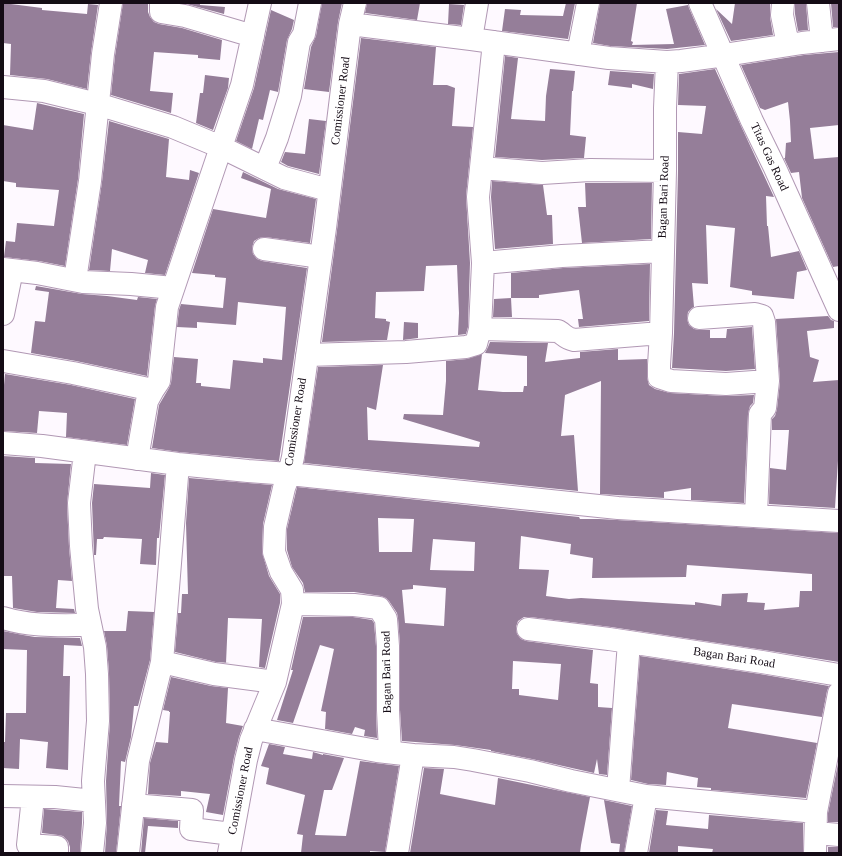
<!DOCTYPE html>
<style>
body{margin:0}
#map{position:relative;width:842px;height:856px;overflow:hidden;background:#fef9ff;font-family:Georgia,serif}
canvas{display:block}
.frame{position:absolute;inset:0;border:4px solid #140b15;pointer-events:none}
</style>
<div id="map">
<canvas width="842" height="856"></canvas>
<div class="frame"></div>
</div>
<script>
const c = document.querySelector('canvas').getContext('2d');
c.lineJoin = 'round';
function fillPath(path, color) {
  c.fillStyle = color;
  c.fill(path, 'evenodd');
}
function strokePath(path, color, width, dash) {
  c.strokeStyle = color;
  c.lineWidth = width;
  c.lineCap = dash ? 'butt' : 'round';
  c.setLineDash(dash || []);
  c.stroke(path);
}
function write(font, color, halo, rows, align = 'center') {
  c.font = font + ' Georgia,serif';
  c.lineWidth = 3.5;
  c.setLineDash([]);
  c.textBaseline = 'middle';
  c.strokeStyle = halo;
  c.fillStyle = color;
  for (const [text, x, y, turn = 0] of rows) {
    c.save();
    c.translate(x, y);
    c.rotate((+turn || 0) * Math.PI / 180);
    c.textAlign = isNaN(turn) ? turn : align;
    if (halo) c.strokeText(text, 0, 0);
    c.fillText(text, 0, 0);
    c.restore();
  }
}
fillPath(new Path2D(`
 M 3,3 L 42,8 L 42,10 L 87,14 L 88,4 L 98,5 L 91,53 L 87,89 L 47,79 L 10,75 L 11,44 L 3,43 Z
 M 123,3 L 148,3 L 148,12 L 150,17 L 154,22 L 159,24 L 182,28 L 222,40 L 220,60 L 198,58 L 198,55 L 154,52 L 150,91 L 173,93 L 171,113 L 111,95 L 115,56 Z
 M 183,3 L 200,3 L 200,5 L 225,7 L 224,14 Z
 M 322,3 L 342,3 L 338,22 L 329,92 L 304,89 L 311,47 L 316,36 Z
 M 367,3 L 420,3 L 417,20 L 365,13 Z
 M 566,3 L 575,3 L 568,39 L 502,31 L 505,9 L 521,10 L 520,15 L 563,16 Z
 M 600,3 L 637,3 L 631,41 L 633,42 L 632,45 L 674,44 L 666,9 L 688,5 L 689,8 L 705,45 L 667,49 L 610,46 L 593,43 Z
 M 735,3 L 770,3 L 770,17 L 773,35 L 731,41 L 716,9 L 732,24 Z
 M 795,3 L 806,3 L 808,30 L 798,31 L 795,14 Z
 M 831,3 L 839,3 L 839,27 L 833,27 Z
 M 449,4 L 464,5 L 461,25 L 448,24 Z
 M 271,10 L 294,20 L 292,29 L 287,40 L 278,92 L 270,90 L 263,120 L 259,119 L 252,149 L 236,141 L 254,88 Z
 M 361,38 L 436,47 L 433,85 L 447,85 L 455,88 L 452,126 L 473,127 L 466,196 L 470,263 L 468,327 L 466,334 L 458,335 L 459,313 L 457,265 L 426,266 L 424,291 L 376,292 L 375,318 L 386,319 L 386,321 L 390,322 L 387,340 L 322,342 L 337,230 Z
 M 839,52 L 839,125 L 810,128 L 814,159 L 839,157 L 839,266 L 833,267 L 802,198 L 799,172 L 791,173 L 784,158 L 785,158 L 786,143 L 791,142 L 790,121 L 788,102 L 765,110 L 760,108 L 741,65 L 804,55 Z
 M 505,56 L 518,58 L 511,119 L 545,121 L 546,96 L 550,69 L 575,71 L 573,91 L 572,91 L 570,135 L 586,137 L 584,158 L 542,160 L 495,157 Z
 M 715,69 L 741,126 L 774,197 L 766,196 L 767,226 L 768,226 L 771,257 L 799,251 L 807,270 L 797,272 L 794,299 L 752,295 L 752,291 L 730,287 L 735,228 L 706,225 L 708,284 L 692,283 L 694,307 L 692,308 L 688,312 L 687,319 L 689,325 L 694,329 L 700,330 L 710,330 L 710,338 L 726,338 L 727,329 L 752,327 L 755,369 L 726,371 L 672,368 L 674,333 L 678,171 L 678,132 L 702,134 L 706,106 L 678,105 L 679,74 Z
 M 610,71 L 654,74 L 653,89 L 632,84 L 632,88 L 608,85 Z
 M 205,75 L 229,78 L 228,88 L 213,130 L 196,123 L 200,93 L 203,93 Z
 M 37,103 L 84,114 L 78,179 L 65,266 L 39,261 L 4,257 L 6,241 L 15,242 L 17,223 L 54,226 L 59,190 L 16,187 L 16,183 L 3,181 L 3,125 L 33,130 Z
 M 309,119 L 326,121 L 319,174 L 288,166 L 281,162 L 285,152 L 305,154 Z
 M 109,121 L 169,139 L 166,177 L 189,180 L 190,170 L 199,173 L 165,275 L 145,273 L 148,260 L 112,249 L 110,271 L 89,270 L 102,182 Z
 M 243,172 L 278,189 L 316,199 L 310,243 L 265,237 L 259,238 L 254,241 L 252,248 L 253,254 L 257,259 L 262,261 L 307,268 L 279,461 L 179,452 L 152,448 L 159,405 L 169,388 L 171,383 L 174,357 L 198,359 L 196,383 L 201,383 L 201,386 L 230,389 L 233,360 L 263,363 L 263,358 L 282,360 L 286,307 L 238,302 L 236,325 L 197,322 L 197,328 L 177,327 L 179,310 L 181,304 L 223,308 L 226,278 L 215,277 L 215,275 L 192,273 L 213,209 L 266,218 L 271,189 L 241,178 Z
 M 492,181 L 543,185 L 547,215 L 552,215 L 553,244 L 495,249 L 491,197 Z
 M 585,183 L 652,183 L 651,239 L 582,243 L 578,207 L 586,207 Z
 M 650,264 L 649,321 L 579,327 L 578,319 L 583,319 L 579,290 L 539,295 L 539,298 L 511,298 L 511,273 L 563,268 Z
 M 36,286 L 82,294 L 107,296 L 137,300 L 138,297 L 157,299 L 155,306 L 147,376 L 76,361 L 31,353 L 35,321 L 45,322 L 49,292 L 35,290 Z
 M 511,298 L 512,317 L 493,317 L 494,299 Z
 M 828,316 L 831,320 L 834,321 L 834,328 L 807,331 L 810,357 L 819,360 L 813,382 L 839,380 L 839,445 L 835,508 L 769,504 L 770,468 L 786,470 L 789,430 L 772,430 L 772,419 L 775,416 L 777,409 L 780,382 L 776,319 Z
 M 404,322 L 418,323 L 418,338 L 403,340 Z
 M 490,342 L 548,343 L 545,362 L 580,358 L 580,352 L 618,349 L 618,360 L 647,359 L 647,377 L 649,385 L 655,389 L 670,393 L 725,396 L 754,395 L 753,403 L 750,406 L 748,414 L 744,503 L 691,500 L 691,488 L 664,492 L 664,498 L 600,494 L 601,381 L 565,395 L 561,436 L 574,435 L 578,491 L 304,463 L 318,367 L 383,365 L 376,410 L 367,407 L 368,440 L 479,447 L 480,442 L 403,419 L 404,414 L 443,415 L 446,381 L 446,361 L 467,359 L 482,354 L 478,390 L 503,392 L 523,392 L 524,386 L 527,386 L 527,356 L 485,353 L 488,347 Z
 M 5,374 L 71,385 L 135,399 L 127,445 L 66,437 L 67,413 L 39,411 L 37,433 L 3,431 L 3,396 Z
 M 3,456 L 35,458 L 35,463 L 71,464 L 67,504 L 69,547 L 72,581 L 58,580 L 56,608 L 74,609 L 75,613 L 37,612 L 13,608 L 12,576 L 3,576 Z
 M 151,473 L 165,475 L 159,538 L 157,538 L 156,565 L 140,564 L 142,539 L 104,537 L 103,539 L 97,539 L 96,555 L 94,555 L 92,503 L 94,484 L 150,488 Z
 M 189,478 L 272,485 L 263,524 L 262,552 L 269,576 L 280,594 L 280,603 L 265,668 L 259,667 L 262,619 L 228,618 L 226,663 L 230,663 L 216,662 L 175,652 L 178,613 L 181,613 L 182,594 L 188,594 L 186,523 Z
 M 297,487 L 579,517 L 580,519 L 599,519 L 617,520 L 839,533 L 839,594 L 838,639 L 839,641 L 839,662 L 764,650 L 611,627 L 530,617 L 524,617 L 518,621 L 516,627 L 517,634 L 521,639 L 526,641 L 593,650 L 590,683 L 598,684 L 598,707 L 612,708 L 607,775 L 599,774 L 597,759 L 594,773 L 532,759 L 491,751 L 491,750 L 455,745 L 402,741 L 400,710 L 400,645 L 398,618 L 397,613 L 389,601 L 386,598 L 381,596 L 354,592 L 305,592 L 303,583 L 292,567 L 287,550 L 287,529 ZM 378,518 L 414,519 L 412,552 L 379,552 ZM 521,536 L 571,544 L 570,554 L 593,558 L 592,578 L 686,577 L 687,565 L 812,574 L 812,591 L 800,591 L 799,607 L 764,610 L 765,603 L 747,602 L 748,593 L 722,594 L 721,606 L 695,602 L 695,605 L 581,598 L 569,599 L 546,596 L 549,570 L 519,569 ZM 433,539 L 475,542 L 474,571 L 430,570 ZM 413,585 L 446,588 L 444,626 L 405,623 L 402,590 L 413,589 ZM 513,661 L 561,664 L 558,700 L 519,695 L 519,689 L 512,689 Z
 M 128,611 L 154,612 L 150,660 L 138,706 L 134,706 L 131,737 L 125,762 L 121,761 L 119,806 L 121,806 L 116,853 L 105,853 L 107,823 L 106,781 L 110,721 L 109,673 L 107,646 L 104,631 L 126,631 Z
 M 303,617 L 353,617 L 372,620 L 374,623 L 376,646 L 376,710 L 377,738 L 364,736 L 365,730 L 355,727 L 352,734 L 325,729 L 326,712 L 321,711 L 334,649 L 320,645 L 293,723 L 277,720 L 293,670 L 291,670 Z
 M 3,631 L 23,635 L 35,637 L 80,638 L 82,646 L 64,645 L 63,676 L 70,676 L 68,770 L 46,768 L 48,742 L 20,739 L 19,769 L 3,768 L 3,742 L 5,742 L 6,713 L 26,713 L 27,650 L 3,649 Z
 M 640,656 L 760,674 L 829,686 L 827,691 L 822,717 L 732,704 L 728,728 L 817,743 L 806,798 L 711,790 L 711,788 L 697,787 L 698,778 L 667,772 L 666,785 L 648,784 L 631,780 Z
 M 171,677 L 211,686 L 228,688 L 226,723 L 243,726 L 239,737 L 234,757 L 223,815 L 206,812 L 210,794 L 181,791 L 181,796 L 148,794 L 150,763 L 156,742 L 168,743 L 170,712 L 169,712 L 169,711 L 163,710 Z
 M 269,744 L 285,747 L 283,754 L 312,759 L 313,752 L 323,755 L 323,754 L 344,758 L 332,790 L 324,790 L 315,835 L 346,836 L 360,761 L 399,766 L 385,852 L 370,851 L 370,853 L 301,853 L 303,835 L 297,834 L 305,795 L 266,784 L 269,768 L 261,766 Z
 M 839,759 L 839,822 L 828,822 L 828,813 Z
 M 424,768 L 444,769 L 440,794 L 495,805 L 498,778 L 590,797 L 581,845 L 580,853 L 410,853 Z
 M 604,800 L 632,806 L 624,853 L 619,853 L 620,844 L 611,843 Z
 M 44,809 L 82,812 L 82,823 L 80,853 L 70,853 L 70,847 L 68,841 L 63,836 L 58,835 L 42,833 Z
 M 656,810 L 668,811 L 666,825 L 708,829 L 709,815 L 803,823 L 803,853 L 712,853 L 713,849 L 678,846 L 678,853 L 649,853 Z
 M 144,818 L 178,821 L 178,828 L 148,826 L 145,853 L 141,853 Z
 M 828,847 L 839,847 L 839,853 L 828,853 Z`), '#957e99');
const minor = new Path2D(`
 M 161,3 L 161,12 L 185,16 L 253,36
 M 700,3 L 752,121 L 775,168 L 839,310
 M 783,3 L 782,15 L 788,45
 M 818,3 L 822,41
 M 350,24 L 471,39 L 609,58 L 667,62 L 681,61 L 718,56 L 802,43 L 839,39
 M 471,39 L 477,3
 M 578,54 L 588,3
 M 667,62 L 665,108 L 665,171 L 661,333 L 659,365 L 659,377 L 671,381 L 726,384 L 768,381
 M 3,87 L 44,91 L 97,104 L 173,127 L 221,147 L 284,178 L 329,190
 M 265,168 L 277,138 L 290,96 L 299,42 L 304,34 L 310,3
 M 481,168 L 542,173 L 590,170 L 665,171
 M 264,249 L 321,257
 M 483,263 L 562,256 L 663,251
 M 3,269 L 37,273 L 83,282 L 131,284 L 173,288
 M 75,280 L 90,181 L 103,54 L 111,3
 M 3,314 L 12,270
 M 699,318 L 755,314 L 762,316 L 764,322 L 768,381 L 765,408 L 760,414 L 756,516
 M 480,329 L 558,331 C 565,335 565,338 574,340 L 661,333
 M 307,355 L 406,352 L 466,347 L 476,344 L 480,329 L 483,263 L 478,197 L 494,42
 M 3,361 L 73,373 L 153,390
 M 3,443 L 42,446 L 178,464 L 248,471 L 289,474 L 618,508 L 839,521
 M 85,452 L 79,503 L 81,546 L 87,609 L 95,647 L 97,674 L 98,721 L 93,781 L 95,823 L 92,853
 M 137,459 L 147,401 L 153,390 L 159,381 L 167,307 L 242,85 L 260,3
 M 178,464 L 162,662 L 214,674 L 275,682
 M 293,604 L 354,605 L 379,608 L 386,619 L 388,646 L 388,710 L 390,752
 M 3,618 C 32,627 61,625 90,625
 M 528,629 L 609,639 L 762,662 L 839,675
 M 255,729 L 377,751 L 413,755 L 397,853
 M 413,755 L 454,757 L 473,760 L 530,771 L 571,781 L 646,796 L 636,853
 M 618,790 L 629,642
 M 3,796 L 55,797 L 94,801
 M 646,796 L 816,812
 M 33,797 L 28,845 L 57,847 L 57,853
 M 133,805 L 192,810 L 191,829 L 232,834
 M 816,833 L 839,835
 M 128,853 L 138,761 L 162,662
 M 229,853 L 246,760 L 251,740 L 275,682 L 293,604 L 292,590 L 281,572 L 274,552 L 275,527 L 284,488 L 289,474 L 293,457 L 325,228 L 350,24 L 355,3
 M 815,853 L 816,812 L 839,693`);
strokePath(minor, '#b198b4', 24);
strokePath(minor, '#fff', 22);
write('12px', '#140b15', '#fff', [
 ["Comissioner Road",341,101,-83],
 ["Titas Gas Road",769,157,65],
 ["Bagan Bari Road",664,197,-88],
 ["Comissioner Road",296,422,-81],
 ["Bagan Bari Road",734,658,9],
 ["Bagan Bari Road",387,672,-91],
 ["Comissioner Road",241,791,-79]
]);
</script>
